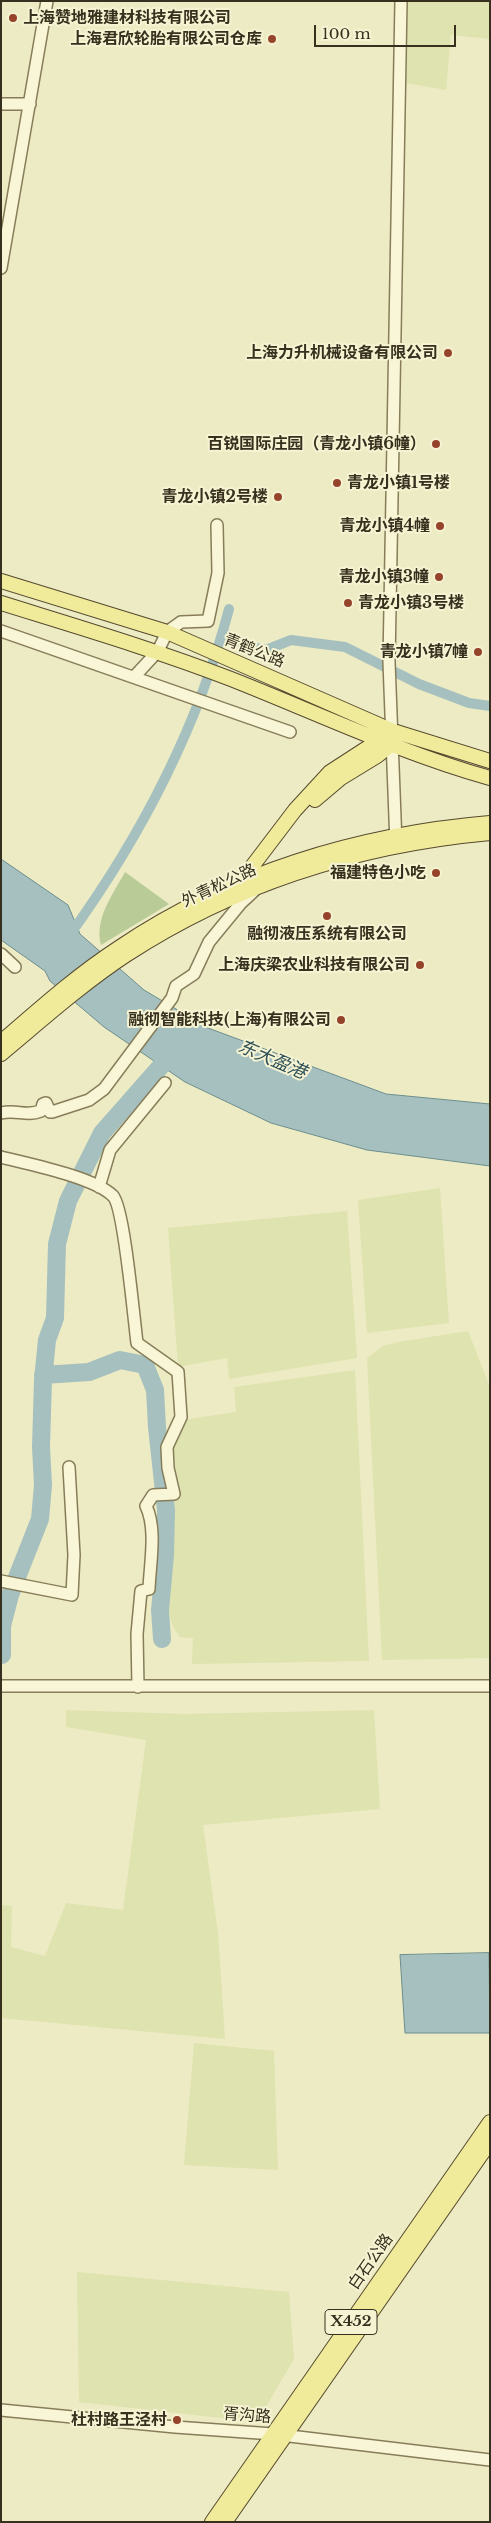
<!DOCTYPE html>
<meta charset="utf-8">
<style>
body{margin:0}
#map{position:relative;width:491px;height:2523px;overflow:hidden;background:#edebc3;font-family:"Libre Baskerville",serif}
canvas{display:block}
.frame{position:absolute;inset:0;border:2px solid #37301e;pointer-events:none}
.scale{position:absolute;left:314px;top:25px;width:142px;height:22px;box-sizing:border-box;border:2px solid #37301e;border-top:0;padding-left:6px;font-size:15px;line-height:18px;white-space:nowrap;color:#37301e;-webkit-text-stroke:4px #f5f3d2;paint-order:stroke}
</style>
<div id="map">
<canvas width="491" height="2523"></canvas>
<div class="frame"></div>
<div class="scale">100 m</div>
</div>
<script>
const c = document.querySelector('canvas').getContext('2d');
c.lineJoin = 'round';
function fillPath(path, color) {
  c.fillStyle = color;
  c.fill(path, 'evenodd');
}
function strokePath(path, color, width, dash) {
  c.strokeStyle = color;
  c.lineWidth = width;
  c.lineCap = dash ? 'butt' : 'round';
  c.setLineDash(dash || []);
  c.stroke(path);
}
function write(font, color, halo, rows, align = 'center') {
  c.font = font + ' "Libre Baskerville","Noto Sans SC",serif';
  c.lineWidth = 4;
  c.setLineDash([]);
  c.textBaseline = 'middle';
  c.strokeStyle = halo;
  c.fillStyle = color;
  for (const [text, x, y, turn = 0] of rows) {
    c.save();
    c.translate(x, y);
    c.rotate((+turn || 0) * Math.PI / 180);
    c.textAlign = isNaN(turn) ? turn : align;
    if (halo) c.strokeText(text, 0, 0);
    c.fillText(text, 0, 0);
    c.restore();
  }
}
fillPath(new Path2D(`
 M 406,1 L 490,1 L 490,39 L 451,35 L 446,90 L 405,83 Z
 M 440,1188 L 449,1323 L 367,1333 L 358,1200 Z
 M 347,1211 L 357,1358 L 229,1379 L 227,1358 L 178,1367 L 168,1228 Z
 M 468,1331 L 490,1387 L 490,1658 L 382,1660 L 367,1358 L 383,1346 L 398,1342 Z
 M 355,1370 L 369,1661 L 192,1664 L 193,1638 L 180,1637 L 172,1625 L 167,1603 L 171,1546 L 169,1541 L 174,1517 L 175,1497 L 169,1452 L 182,1420 L 236,1412 L 234,1387 Z
 M 66,1710 L 184,1714 L 374,1710 L 380,1809 L 203,1825 L 218,1933 L 225,2039 L 1,2018 L 1,1905 L 12,1906 L 11,1947 L 45,1956 L 66,1903 L 123,1910 L 146,1740 L 66,1727 Z
 M 194,2043 L 274,2051 L 278,2170 L 184,2165 Z
 M 77,2272 L 289,2292 L 294,2359 L 257,2422 L 79,2402 Z`), '#dfe3b0');
fillPath(new Path2D(`
 M 125,872 L 169,904 L 101,945 C 94,919 113,894 125,872 Z`), '#b9cb97');
const water = new Path2D(`
 M 1,859 L 68,905 L 80,934 L 144,990 L 208,1028 L 386,1094 L 490,1104 L 490,1166 L 367,1150 L 271,1123 L 185,1082 L 104,1027 L 50,981 L 45,971 L 1,940 Z
 M 489,1953 L 490,2033 L 405,2033 L 400,1955 Z`);
fillPath(water, '#a5c0bf');
strokePath(water, '#6c8e8e', 1);
strokePath(new Path2D(`
 M 223,633 L 247,646 L 266,650 L 291,640 L 345,647 L 419,684 L 469,703 L 490,706
 M 69,936 C 140,838 198,726 229,609`), '#a5c0bf', 10);
strokePath(new Path2D(`
 M 43,1375 L 89,1372 L 120,1360 L 145,1365 L 155,1390 L 157,1427 L 166,1510 L 165,1555 L 160,1610 L 162,1639
 M 2,1655 L 2,1626 L 10,1595 L 40,1519 L 43,1485 L 41,1447 L 43,1380 L 47,1340 L 55,1318 L 57,1244 L 68,1201 L 102,1133 L 161,1066`), '#a5c0bf', 18);
const minor = new Path2D(`
 M 1,104 L 30,104
 M 1,268 L 47,1
 M 1,631 L 290,732
 M 134,677 L 158,651 L 167,632 L 181,622 L 208,621 L 218,573 L 217,525
 M 396,844 L 389,662 L 401,1
 M 1,954 L 15,967
 M 1,1113 C 17,1109 25,1117 41,1111 L 43,1104 L 46,1103 L 50,1112 L 52,1112 L 89,1100 L 104,1089 L 172,998 L 176,986 L 194,974 L 209,942 L 241,903 L 254,891
 M 1,1157 C 28,1164 94,1177 113,1196 C 124,1207 134,1320 137,1343 L 178,1372 L 181,1417 L 167,1447 L 168,1468 L 174,1494 L 153,1495 L 146,1506 C 157,1529 150,1563 149,1589 L 141,1591 L 137,1634 L 138,1687
 M 99,1187 L 110,1150 L 165,1083
 M 1,1581 L 72,1595 L 74,1555 L 69,1467
 M 1,1686 L 490,1686
 M 1,2410 L 175,2427 L 273,2434 L 490,2460`);
const major = new Path2D(`
 M 1,581 L 167,632 L 393,731 L 490,761
 M 1,603 C 78,627 156,650 231,679 C 317,713 401,753 490,778
 M 315,800 L 341,778 L 377,756 L 392,744
 M 241,881 L 295,810 L 330,772 L 384,737
 M 1,1042 C 39,1009 77,975 120,947 C 230,873 358,834 490,823
 M 1,1054 C 42,1020 82,984 126,955 C 235,884 360,845 490,833
 M 212,2522 L 490,2122
 M 225,2522 L 490,2142`);
strokePath(minor, '#877d5a', 14);
strokePath(major, '#554a2e', 16);
strokePath(minor, '#f8f6d6', 11);
strokePath(major, '#f0ea9b', 14);
for (const [x, y, r, color] of [
 [13,18,5,"#96432b"],
 [272,39,5,"#96432b"],
 [448,353,5,"#96432b"],
 [436,444,5,"#96432b"],
 [337,483,5,"#96432b"],
 [278,497,5,"#96432b"],
 [440,526,5,"#96432b"],
 [439,577,5,"#96432b"],
 [348,603,5,"#96432b"],
 [478,652,5,"#96432b"],
 [436,873,5,"#96432b"],
 [327,916,5,"#96432b"],
 [420,965,5,"#96432b"],
 [341,1020,5,"#96432b"],
 [177,2420,5,"#96432b"]
]) {
  const dot = new Path2D();
  dot.arc(x, y, r, 0, 2 * Math.PI);
  c.fillStyle = color;
  c.fill(dot);
  strokePath(dot, '#f5f3d2', 2);
}
for (const [x, y, w] of [
 [351,2322,52]
]) {
  const box = new Path2D();
  box.roundRect(x - w / 2, y - 12.5, w, 25, 4);
  c.fillStyle = '#f5f3d2';
  c.fill(box);
  strokePath(box, '#37301e', 1);
}
write('bold 15px', '#37301e', null, [
 ["X452",351,2322]
]);
write('bold 16px', '#37301e', '#f5f3d2', [
 ["上海赞地雅建材科技有限公司",23,18,"left"],
 ["上海君欣轮胎有限公司仓库",262,39],
 ["上海力升机械设备有限公司",438,353],
 ["百锐国际庄园（青龙小镇6幢）",426,444],
 ["青龙小镇1号楼",347,483,"left"],
 ["青龙小镇2号楼",268,497],
 ["青龙小镇4幢",430,526],
 ["青龙小镇3幢",429,577],
 ["青龙小镇3号楼",358,603,"left"],
 ["青龙小镇7幢",468,652],
 ["福建特色小吃",426,873],
 ["融彻液压系统有限公司",327,934,"center"],
 ["上海庆梁农业科技有限公司",410,965],
 ["融彻智能科技(上海)有限公司",331,1020],
 ["杜村路王泾村",167,2420]
], 'right');
write('16px', '#37301e', '#f5f3d2', [
 ["青鹤公路",254,651,22],
 ["外青松公路",219,886,-25],
 ["白石公路",371,2262,-55],
 ["胥沟路",247,2416,4]
]);
write('italic 18px', '#2d5057', '#f5f3d2', [
 ["东大盈港",272,1060,23]
]);
</script>
